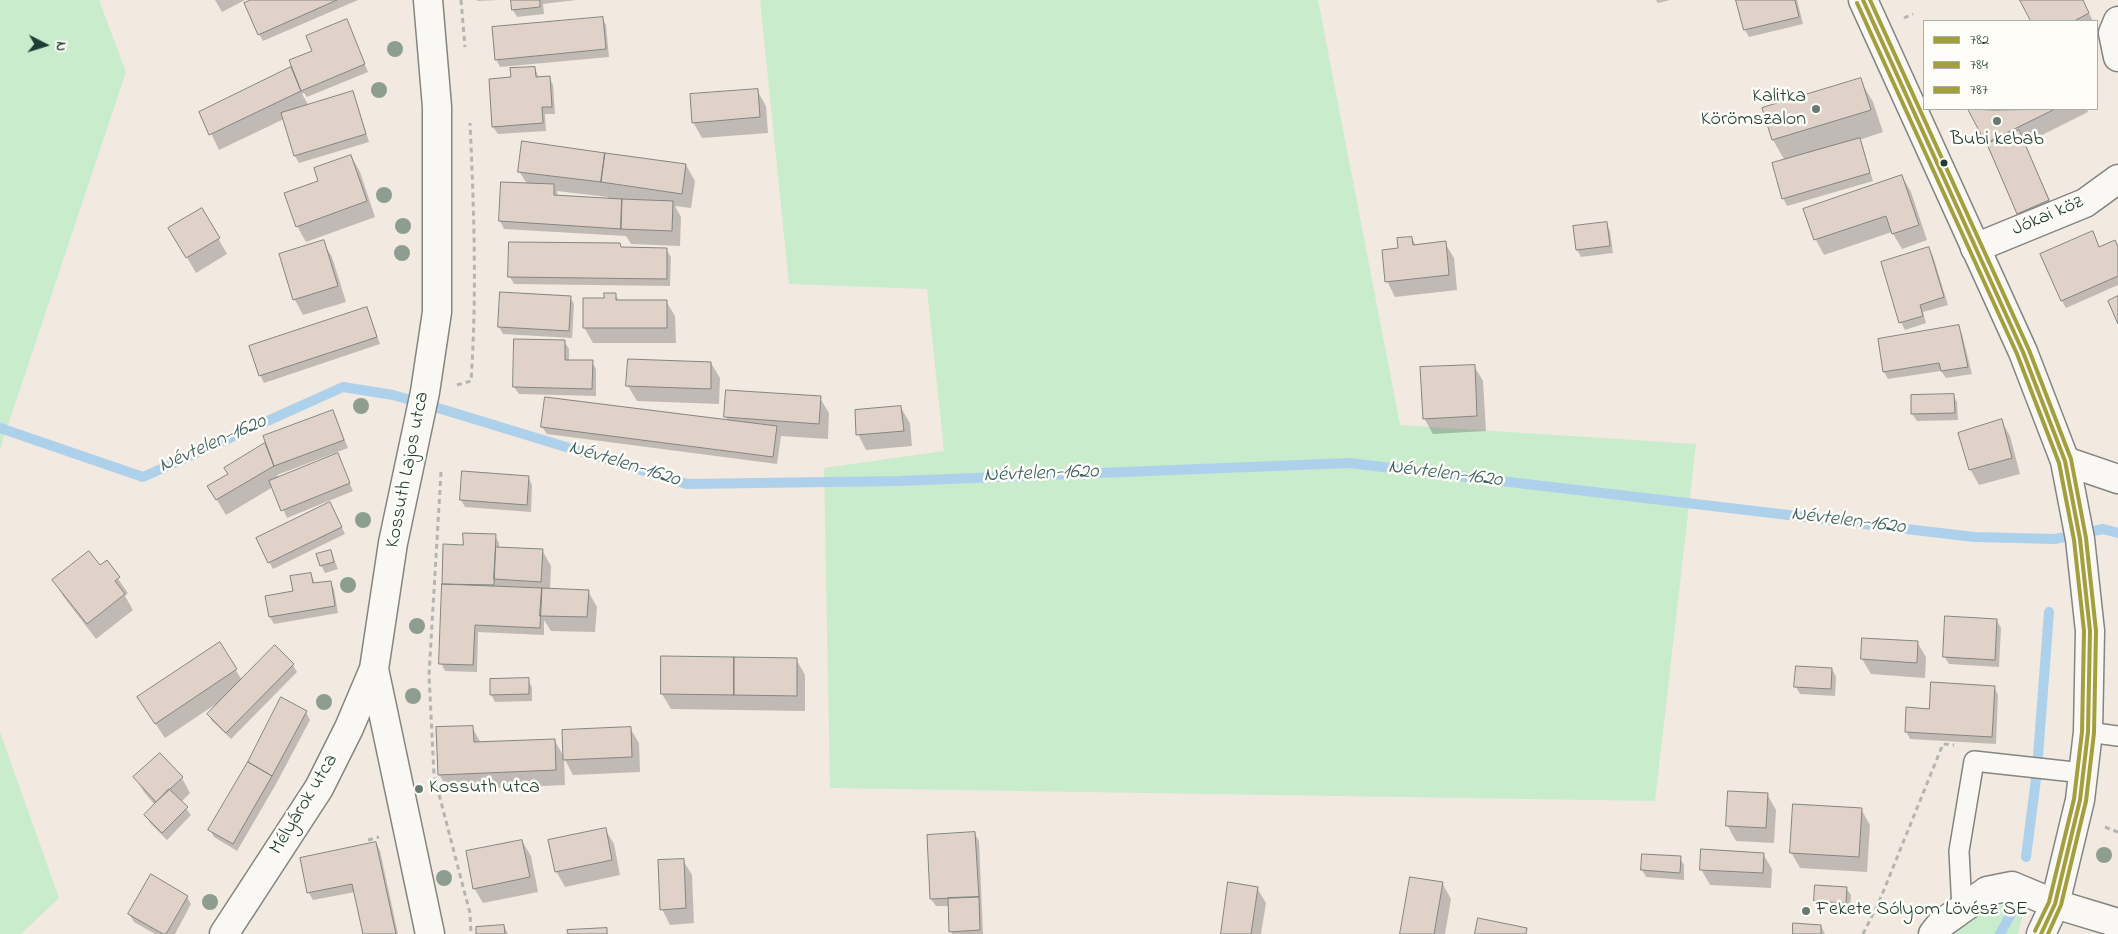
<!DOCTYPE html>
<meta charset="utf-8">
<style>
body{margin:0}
#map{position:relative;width:2118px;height:934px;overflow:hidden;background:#f2e9e1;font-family:"Indie Flower",sans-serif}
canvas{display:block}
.legend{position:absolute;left:1923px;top:20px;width:175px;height:90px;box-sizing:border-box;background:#fdfcf7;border:1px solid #a4b0a9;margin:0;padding:6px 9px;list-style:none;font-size:15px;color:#1f3d34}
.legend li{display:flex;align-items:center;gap:10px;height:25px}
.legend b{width:25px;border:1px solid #a4b0a9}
.north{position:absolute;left:20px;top:20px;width:50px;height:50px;-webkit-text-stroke:4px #fdfcf7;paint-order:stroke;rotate:95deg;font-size:14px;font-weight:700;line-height:20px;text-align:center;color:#1f3d34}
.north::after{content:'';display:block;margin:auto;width:18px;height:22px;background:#1f3d34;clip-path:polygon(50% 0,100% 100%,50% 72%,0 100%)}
</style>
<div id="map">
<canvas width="2118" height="934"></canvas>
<ul class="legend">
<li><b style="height:6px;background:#a39f3d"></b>782</li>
<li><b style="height:6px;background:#a39f3d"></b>784</li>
<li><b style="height:6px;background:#a39f3d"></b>787</li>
</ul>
<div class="north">N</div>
</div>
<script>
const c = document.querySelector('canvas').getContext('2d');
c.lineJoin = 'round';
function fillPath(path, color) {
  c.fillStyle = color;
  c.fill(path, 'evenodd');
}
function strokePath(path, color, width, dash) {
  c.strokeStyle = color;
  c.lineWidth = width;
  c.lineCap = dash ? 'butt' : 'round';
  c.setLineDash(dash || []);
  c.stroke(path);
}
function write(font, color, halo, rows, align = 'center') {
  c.font = font + ' "Indie Flower",sans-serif';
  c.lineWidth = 5;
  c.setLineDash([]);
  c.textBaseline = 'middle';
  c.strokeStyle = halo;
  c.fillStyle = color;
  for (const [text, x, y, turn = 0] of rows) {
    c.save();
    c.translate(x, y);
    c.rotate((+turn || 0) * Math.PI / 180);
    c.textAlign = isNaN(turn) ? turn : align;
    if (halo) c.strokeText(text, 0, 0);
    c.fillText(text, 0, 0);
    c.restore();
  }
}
fillPath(new Path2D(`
 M 0,0 L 99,0 L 126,72 L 0,449 Z
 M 760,0 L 1318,0 L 1400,425 L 1696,444 L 1655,801 L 830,788 L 824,468 L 944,451 L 927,289 L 789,284 Z
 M 0,732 L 59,898 L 21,934 L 0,934 Z
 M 2021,901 L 2022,918 L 2018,934 L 1952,934 C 1972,918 1995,903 2021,901 Z`), '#c9eccd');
fillPath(new Path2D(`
 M 215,0 L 245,0 L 222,12 Z
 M 254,0 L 358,0 L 263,41 L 259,34 Z
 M 477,0 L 498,0 L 477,1 Z
 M 512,0 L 576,0 L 543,4 L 544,14 L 517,17 L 513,10 Z
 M 1656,0 L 1670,0 L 1658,3 Z
 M 1737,0 L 1797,0 L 1803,24 L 1749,37 L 1745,30 Z
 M 2022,0 L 2082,0 L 2093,21 L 2032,21 Z
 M 602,18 L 606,25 L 609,57 L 500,67 L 496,59 Z
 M 347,21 L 368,72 L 307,97 L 304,93 L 302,94 L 309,106 L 352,93 L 356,100 L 369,142 L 299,163 L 295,156 L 284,119 L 219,150 L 201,112 L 291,68 L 295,76 L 296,75 L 314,52 Z
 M 535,68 L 539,78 L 549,77 L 553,85 L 555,114 L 545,114 L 546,131 L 498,134 L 493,127 L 512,79 Z
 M 1860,80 L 1873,102 L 1883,132 L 1859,140 L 1863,147 L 1873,181 L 1787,206 L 1783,198 L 1785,161 L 1773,140 Z
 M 757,90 L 766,106 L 768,133 L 702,138 L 693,122 Z
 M 1970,109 L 1994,109 L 1995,111 L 1999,109 L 2087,109 L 2088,112 L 2024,144 L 2053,207 L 2022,221 Z
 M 351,156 L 360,172 L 375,217 L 306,242 L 297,226 L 320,182 Z
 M 686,165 L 695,181 L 691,208 L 675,206 L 681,217 L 680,246 L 631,244 L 626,236 L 504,229 L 500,221 L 502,183 L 527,184 L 519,171 ZM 557,191 L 608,197 L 607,199 L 558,197 Z
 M 1902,176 L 1911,192 L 1927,240 L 1902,249 L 1892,232 L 1824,255 L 1816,240 L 1805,210 Z
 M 202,210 L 227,254 L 196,273 L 170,228 Z
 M 1606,223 L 1610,231 L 1613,253 L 1581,257 L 1577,250 Z
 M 1412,238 L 1416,246 L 1445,243 L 1454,258 L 1457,290 L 1395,297 L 1387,281 L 1399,249 Z
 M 2096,240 L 2100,248 L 2118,248 L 2118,285 L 2066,308 L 2062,301 Z
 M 323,242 L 332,257 L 346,302 L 303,315 L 295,300 L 281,254 Z
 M 620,245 L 622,248 L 666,249 L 671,257 L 670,286 L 514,284 L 510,277 Z
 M 1929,249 L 1933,256 L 1948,305 L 1923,312 L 1926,323 L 1905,330 L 1901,322 Z
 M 615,294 L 619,301 L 666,301 L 675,316 L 676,343 L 593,343 L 584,327 L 605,299 Z
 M 570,297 L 574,304 L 572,338 L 503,334 L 499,327 Z
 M 367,308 L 380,344 L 264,383 L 260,375 Z
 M 1958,327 L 1962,334 L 1972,374 L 1946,378 L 1941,371 L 1888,379 L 1884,372 Z
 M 564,341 L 569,349 L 569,361 L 592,362 L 596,369 L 596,396 L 519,394 L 514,387 Z
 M 711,363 L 720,378 L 719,404 L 637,401 L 628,386 Z
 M 1474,366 L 1483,381 L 1486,431 L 1433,434 L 1424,418 Z
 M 1953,395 L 1957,402 L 1958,420 L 1917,421 L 1912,414 Z
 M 820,398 L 829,413 L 828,439 L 781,436 L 777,464 L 547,434 L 542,427 L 728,421 L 726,417 Z
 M 901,408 L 910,423 L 912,446 L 866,450 L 858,434 Z
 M 333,411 L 348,448 L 277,475 L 282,483 L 337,455 L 353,491 L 287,518 L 273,487 L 226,515 L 209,487 L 267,449 Z
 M 2001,420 L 2010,436 L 2020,474 L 1979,485 L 1970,469 Z
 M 528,477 L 532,485 L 531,512 L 465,507 L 461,500 Z
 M 334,511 L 345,534 L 273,569 L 269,562 Z
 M 495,536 L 499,543 L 499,548 L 542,550 L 551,566 L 550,590 L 588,591 L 597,607 L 595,632 L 551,631 L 544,620 L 544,635 L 478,632 L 477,672 L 445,671 L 441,663 L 445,546 L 464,546 Z
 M 331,551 L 338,569 L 325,573 L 321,565 Z
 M 106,562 L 128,593 L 125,596 L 133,610 L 96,639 L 63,596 L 54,580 L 100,567 Z
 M 311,574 L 315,584 L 330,582 L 334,589 L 338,613 L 274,624 L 270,617 L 266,597 L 294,592 Z
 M 1997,621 L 2001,628 L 1999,667 L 1949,664 L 1944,656 Z
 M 1917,642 L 1926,657 L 1925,678 L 1871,674 L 1862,659 Z
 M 219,644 L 242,680 L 293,665 L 297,672 L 231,739 L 212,721 L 208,714 L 216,704 L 165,738 L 148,713 Z
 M 796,659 L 805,675 L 805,711 L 671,709 L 662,694 Z
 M 1832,669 L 1836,677 L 1835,696 L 1800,694 L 1796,687 Z
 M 528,680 L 532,687 L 532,701 L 495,702 L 491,694 Z
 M 1994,687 L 1998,695 L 1996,744 L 1910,739 L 1906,731 L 1931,710 Z
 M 306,712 L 310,720 L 276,784 L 237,851 L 214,837 L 210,830 Z
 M 472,727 L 481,743 L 555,741 L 564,757 L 630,728 L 639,743 L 640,772 L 573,775 L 564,758 L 565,785 L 448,790 L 439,774 Z
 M 135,777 L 182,778 L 190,793 L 181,802 L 191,815 L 167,840 L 150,823 L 146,815 L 155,805 L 144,792 Z
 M 1767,794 L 1776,810 L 1774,843 L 1736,841 L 1727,825 Z
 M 1861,809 L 1870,825 L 1867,872 L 1800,868 L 1791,852 Z
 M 605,829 L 614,844 L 620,875 L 565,887 L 556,871 Z
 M 975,834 L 979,841 L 983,934 L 952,934 L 949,906 L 936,906 L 931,899 Z
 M 522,841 L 531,856 L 538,892 L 483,903 L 474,888 Z
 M 376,843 L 380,851 L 398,934 L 364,934 L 355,892 L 313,900 L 309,893 L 301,859 Z
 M 1763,854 L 1772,869 L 1771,888 L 1710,885 L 1701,869 Z
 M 1680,858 L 1684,865 L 1684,880 L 1646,877 L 1642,870 Z
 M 683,860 L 692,875 L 694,923 L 670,925 L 662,909 Z
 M 1442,883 L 1451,899 L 1445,934 L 1401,934 Z
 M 1257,888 L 1266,903 L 1261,934 L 1222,934 Z
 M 1846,888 L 1851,895 L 1850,910 L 1820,908 L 1815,901 Z
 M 187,897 L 191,904 L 175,934 L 155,934 L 134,922 L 129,914 Z
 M 504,926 L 508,934 L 478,934 Z
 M 1821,926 L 1825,934 L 1794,934 Z`), '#0003');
strokePath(new Path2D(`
 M 0,428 L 143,477 L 343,387 L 393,395 L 448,411 L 687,484 L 900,481 L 1349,463 L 1974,537 L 2055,539 L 2103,529 L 2118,533
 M 2038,756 L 2049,612
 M 2026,857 L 2036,779
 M 2000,934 L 2016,905`), '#aed1eb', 10);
const building = new Path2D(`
 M 251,0 L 337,0 L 258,35 L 244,3 Z
 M 511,0 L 540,0 L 540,7 L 512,10 Z
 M 1736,0 L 1795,0 L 1799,17 L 1744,30 Z
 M 2020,0 L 2083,0 L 2089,13 L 2074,21 L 2031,21 Z
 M 603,17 L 606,49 L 495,60 L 492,27 Z
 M 347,19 L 365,64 L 301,91 L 289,60 L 312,51 L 306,36 Z
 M 291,67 L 301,91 L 209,135 L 199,112 Z
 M 535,67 L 536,77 L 550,76 L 552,107 L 542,107 L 543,123 L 492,127 L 489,79 L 511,77 L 510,68 Z
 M 1861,78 L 1871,110 L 1772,140 L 1762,108 Z
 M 758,89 L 760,117 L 692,123 L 690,94 Z
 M 353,91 L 366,134 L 294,156 L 281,113 Z
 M 1968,109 L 1995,110 L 2055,109 L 1986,143 Z
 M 2019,130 L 2049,200 L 2017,214 L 1987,144 Z
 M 1860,138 L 1870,173 L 1782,199 L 1772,163 Z
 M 522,141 L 605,153 L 601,182 L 518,172 Z
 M 605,153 L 686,164 L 682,194 L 601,182 Z
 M 351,155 L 367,201 L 296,227 L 284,193 L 318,181 L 314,168 Z
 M 1902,175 L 1919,225 L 1892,234 L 1886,216 L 1814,240 L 1803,209 Z
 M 501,182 L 554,184 L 554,195 L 622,199 L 621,229 L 499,221 Z
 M 622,199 L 673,201 L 672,231 L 621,229 Z
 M 202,208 L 220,238 L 186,258 L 168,228 Z
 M 1607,222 L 1610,246 L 1576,250 L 1573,226 Z
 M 2093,231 L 2099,247 L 2115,240 L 2118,247 L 2118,276 L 2061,301 L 2040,254 Z
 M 1412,237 L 1413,245 L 1446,241 L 1449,275 L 1385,282 L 1382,250 L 1398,248 L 1397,238 Z
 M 324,240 L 338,286 L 293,300 L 279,254 Z
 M 509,242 L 620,243 L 621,247 L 667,248 L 667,279 L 508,277 Z
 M 1929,247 L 1944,297 L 1920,305 L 1923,316 L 1899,323 L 1881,262 Z
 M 500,292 L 571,296 L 569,331 L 498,327 Z
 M 604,293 L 616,293 L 616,300 L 667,300 L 667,328 L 583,328 L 583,298 L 604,298 Z
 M 2118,296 L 2118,324 L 2108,301 Z
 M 367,307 L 377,337 L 259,376 L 249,346 Z
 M 1959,325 L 1968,367 L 1941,371 L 1939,363 L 1883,372 L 1878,339 Z
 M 514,339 L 565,340 L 565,360 L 593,360 L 592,389 L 513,387 Z
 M 628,359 L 711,362 L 711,389 L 626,386 Z
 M 1475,365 L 1477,416 L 1423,419 L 1420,367 Z
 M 726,390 L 821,396 L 819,424 L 724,417 Z
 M 1954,394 L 1955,413 L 1911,414 L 1911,395 Z
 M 545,397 L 777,426 L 773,457 L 541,427 Z
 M 901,406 L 904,431 L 856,435 L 855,410 Z
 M 333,410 L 344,440 L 274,466 L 263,436 Z
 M 2002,419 L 2012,458 L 1969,470 L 1958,433 Z
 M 265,443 L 274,466 L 216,500 L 207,486 L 228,474 L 224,468 Z
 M 338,453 L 350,483 L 281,511 L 269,481 Z
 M 462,471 L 529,476 L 527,505 L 460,500 Z
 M 330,502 L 342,527 L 268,563 L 256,538 Z
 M 463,533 L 496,534 L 494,585 L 442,584 L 443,544 L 463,545 Z
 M 496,547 L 543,549 L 541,582 L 494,579 Z
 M 331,550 L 334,562 L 320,566 L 316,554 Z
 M 89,551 L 100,565 L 107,560 L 120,577 L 115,581 L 125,594 L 87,624 L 52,580 Z
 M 311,573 L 313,583 L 331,581 L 335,606 L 269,617 L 265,596 L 293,591 L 290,576 Z
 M 442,584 L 542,588 L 540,628 L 475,625 L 473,665 L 439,664 Z
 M 542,588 L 589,590 L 587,617 L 540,616 Z
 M 1945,616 L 1997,619 L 1995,660 L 1943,657 Z
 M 1862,638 L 1918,641 L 1917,663 L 1861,659 Z
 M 220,642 L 237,669 L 155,724 L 137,697 Z
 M 275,645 L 294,664 L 226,733 L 207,714 Z
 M 661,656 L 734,657 L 734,695 L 661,694 Z
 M 734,657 L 797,658 L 797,696 L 734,695 Z
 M 1796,666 L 1832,668 L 1831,689 L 1794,687 Z
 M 529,678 L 529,694 L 490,695 L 490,679 Z
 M 1931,682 L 1995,686 L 1992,737 L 1905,732 L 1906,707 L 1929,709 Z
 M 281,697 L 307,711 L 272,776 L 248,762 Z
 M 473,726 L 474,742 L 555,739 L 556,770 L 438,775 L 436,727 Z
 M 631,727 L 632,757 L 563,760 L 562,730 Z
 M 160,753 L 183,777 L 156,802 L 133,777 Z
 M 248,762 L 272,776 L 233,844 L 208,830 Z
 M 169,789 L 188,807 L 162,833 L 144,815 Z
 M 1728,791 L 1768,793 L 1766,828 L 1726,826 Z
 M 1793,804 L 1862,808 L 1859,857 L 1790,853 Z
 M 606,828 L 612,860 L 555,872 L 548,840 Z
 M 975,832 L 979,897 L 930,899 L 927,835 Z
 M 522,840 L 530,877 L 473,889 L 466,851 Z
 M 376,842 L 396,934 L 363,934 L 352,884 L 307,893 L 300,858 Z
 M 1701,849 L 1764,853 L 1763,873 L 1700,870 Z
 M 1642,854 L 1681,856 L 1680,873 L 1641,870 Z
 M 684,859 L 686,908 L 660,910 L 658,860 Z
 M 151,874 L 188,896 L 166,934 L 163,934 L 128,914 Z
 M 1410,877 L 1443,882 L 1434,934 L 1400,934 Z
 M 1228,882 L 1258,887 L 1251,934 L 1221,934 Z
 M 1815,885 L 1847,887 L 1846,903 L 1814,901 Z
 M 979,897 L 980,930 L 949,932 L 948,898 Z
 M 1478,918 L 1527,928 L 1526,934 L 1475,934 Z
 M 1793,923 L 1821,925 L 1821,934 L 1793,934 Z
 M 504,925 L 505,934 L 476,934 L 476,927 Z
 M 607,928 L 607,934 L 568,934 L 567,930 Z`);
fillPath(building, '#e0d2c9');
strokePath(building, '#838580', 1);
const service = new Path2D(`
 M 2088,732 L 2118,736
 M 1962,909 L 1959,851 L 1974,761 L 2083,773`);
const minor = new Path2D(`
 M 428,0 L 437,107 L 437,312 L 425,392 L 393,543 L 374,669 L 430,934
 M 2118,21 L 2113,33 L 2118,57
 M 1975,248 L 2085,203 L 2118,179
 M 224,934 L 319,788 L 349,728 L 374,669
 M 1933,934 L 1941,924 L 1987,891 L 2012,886 L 2055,904 L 2118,923`);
const tertiary = new Path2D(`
 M 2065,461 L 2118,479`);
const secondary = new Path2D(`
 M 1863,0 L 2023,352 L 2065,461 L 2080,539 L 2090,631 L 2088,732 L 2080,800 L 2055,904 L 2041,934`);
strokePath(service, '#838580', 22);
strokePath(minor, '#838580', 31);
strokePath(tertiary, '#838580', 31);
strokePath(secondary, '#838580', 31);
strokePath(new Path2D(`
 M 461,0 L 465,47
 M 1904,18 L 1913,14
 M 457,385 L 471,381 C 477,295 474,209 470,123
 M 441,472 L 429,675 L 434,775 L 465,894 L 470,913 L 471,934
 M 2105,827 L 2118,832
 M 368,840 L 379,837
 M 1863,934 L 1879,902 L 1943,744 L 1954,745`), '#b3b5b2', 3, [5, 4]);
strokePath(service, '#faf8f5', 19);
strokePath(minor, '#faf8f5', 28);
strokePath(tertiary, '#faf8f5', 28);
strokePath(secondary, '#faf8f5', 28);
strokePath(new Path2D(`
 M 1863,0 L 2023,352 L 2065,461 L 2080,539 L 2090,631 L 2088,732 L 2080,800 L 2055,904 L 2041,934`), '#a39f3d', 4);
strokePath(new Path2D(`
 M 1857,3 L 2017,354 L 2059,463 L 2074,540 L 2084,631 L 2082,732 L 2074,799 L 2049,902 L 2035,931`), '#a39f3d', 4);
strokePath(new Path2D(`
 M 1870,0 L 2029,350 L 2071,459 L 2086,538 L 2096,631 L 2094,733 L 2086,801 L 2061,905 L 2048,934`), '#a39f3d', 4);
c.fillStyle = '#8d9e91';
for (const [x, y] of [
 [395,49],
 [379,90],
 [384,195],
 [403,226],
 [402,253],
 [361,406],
 [363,520],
 [348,585],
 [417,626],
 [413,696],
 [324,702],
 [2104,855],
 [444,878],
 [210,902]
]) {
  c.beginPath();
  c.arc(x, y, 8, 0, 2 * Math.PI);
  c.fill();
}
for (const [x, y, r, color] of [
 [1816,109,5,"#697971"],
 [1997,121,5,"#697971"],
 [1944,163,4.5,"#1f3d34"],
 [419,789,5,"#697971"],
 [1806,911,5,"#697971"]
]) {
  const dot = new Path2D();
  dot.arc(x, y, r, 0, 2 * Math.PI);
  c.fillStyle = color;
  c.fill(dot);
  strokePath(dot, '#fdfcf7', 2);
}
write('20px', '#1f3d34', '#fdfcf7', [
 ["Kalitka",1806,98,"right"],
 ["Körömszalon",1806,121,"right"],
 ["Bubi kebab",1997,141,"center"],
 ["Kossuth utca",429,789],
 ["Fekete Sólyom Lövész SE",1816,911]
], 'left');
write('20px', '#1f3d34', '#fdfcf7', [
 ["Jókai köz",2048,217,-23],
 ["Kossuth Lajos utca",409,470,-79],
 ["Mélyárok utca",305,805,-59]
]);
write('italic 21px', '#3c6063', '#fdfcf7', [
 ["Névtelen-1620",213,445,-24],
 ["Névtelen-1620",624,465,17],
 ["Névtelen-1620",1041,475,-2],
 ["Névtelen-1620",1445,475,7],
 ["Névtelen-1620",1848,522,7]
]);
</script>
